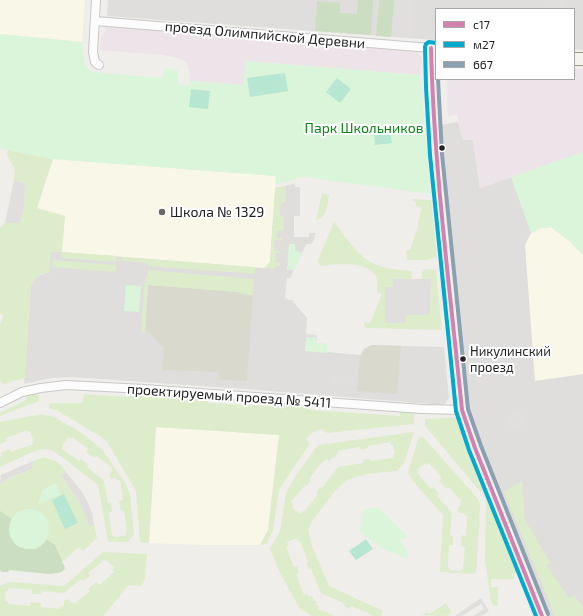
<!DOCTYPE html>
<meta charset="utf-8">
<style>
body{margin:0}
#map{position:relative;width:583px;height:616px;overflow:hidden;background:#f0eeeb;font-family:"Exo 2",sans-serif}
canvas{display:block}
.legend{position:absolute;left:435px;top:8px;width:140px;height:72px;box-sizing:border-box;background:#fff;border:1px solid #a7a7a7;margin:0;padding:5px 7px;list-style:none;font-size:12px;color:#222}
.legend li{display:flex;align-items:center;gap:8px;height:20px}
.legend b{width:20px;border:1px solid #a7a7a7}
</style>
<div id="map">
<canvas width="583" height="616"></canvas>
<ul class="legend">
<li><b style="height:5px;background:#d382af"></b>с17</li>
<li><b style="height:5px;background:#00a9ce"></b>м27</li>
<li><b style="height:5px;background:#8aa1b2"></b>667</li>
</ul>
</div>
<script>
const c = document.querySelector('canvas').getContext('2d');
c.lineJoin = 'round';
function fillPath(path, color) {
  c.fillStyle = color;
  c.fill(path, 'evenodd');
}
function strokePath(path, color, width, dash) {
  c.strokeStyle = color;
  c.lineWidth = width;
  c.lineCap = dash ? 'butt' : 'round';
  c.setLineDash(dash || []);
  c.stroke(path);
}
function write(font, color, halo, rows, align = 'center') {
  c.font = font + ' "Exo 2",sans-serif';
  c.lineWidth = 4;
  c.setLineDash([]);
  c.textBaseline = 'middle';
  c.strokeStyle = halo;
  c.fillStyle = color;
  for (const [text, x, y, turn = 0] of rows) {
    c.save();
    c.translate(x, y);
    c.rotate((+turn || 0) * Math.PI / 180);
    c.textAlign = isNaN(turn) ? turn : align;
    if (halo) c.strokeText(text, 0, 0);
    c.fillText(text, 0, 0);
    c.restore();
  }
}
fillPath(new Path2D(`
 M 108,0 L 583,0 L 583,50 L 574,49 L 574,9 L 436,9 L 436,40 L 107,16 Z
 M 458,122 L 463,140 L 473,139 L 480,188 L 583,152 L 583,616 L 549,616 L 471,423 L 468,414 L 441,125 Z
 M 294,184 L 296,187 L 300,187 L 300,216 L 294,216 L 294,237 L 309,237 L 309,233 L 316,233 L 313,242 L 311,244 L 306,244 L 291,276 L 291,278 L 287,278 L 285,297 L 289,300 L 292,300 L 307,318 L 306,334 L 317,335 L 316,343 L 327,344 L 327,352 L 361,355 L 364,349 L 372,345 L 444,347 L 449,398 L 444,405 L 245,389 L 71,377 L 52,378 L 24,384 L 31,285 L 33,281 L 38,276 L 46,273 L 51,251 L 264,268 L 270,262 L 275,188 Z`), '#dfdedc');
fillPath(new Path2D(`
 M 105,25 L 412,50 L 418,52 L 422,59 L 420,75 L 247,61 L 243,85 L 190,81 L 189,67 L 185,61 L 177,58 L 163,55 L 100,50 L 101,37 L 105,33 Z
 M 574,68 L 583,69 L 583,152 L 480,188 L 477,164 L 473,140 L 463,140 L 457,114 L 448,116 L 447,79 L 574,79 Z`), '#ede4e9');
fillPath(new Path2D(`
 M 0,0 L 85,0 L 82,42 L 0,34 Z
 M 53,159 L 276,176 L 270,262 L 264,268 L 62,252 L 37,208 Z
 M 551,227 L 570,241 L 583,255 L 583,374 L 535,381 L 525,245 L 531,233 L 541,228 Z
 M 156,427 L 279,435 L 268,530 L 260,545 L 206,545 L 149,543 Z`), '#f8f7e8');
fillPath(new Path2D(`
 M 148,285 L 239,292 L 241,294 L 253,295 L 247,381 L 220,380 L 218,372 L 169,370 L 162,371 L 164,348 L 145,329 Z
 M 372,345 L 401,346 L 397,394 L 357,391 L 360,356 L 364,349 Z`), '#d9d9cd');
fillPath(new Path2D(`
 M 8,150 L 53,159 L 37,208 L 65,216 L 62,252 L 117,256 L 116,262 L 61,258 L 62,252 L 51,251 L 49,273 C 40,273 34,277 31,285 L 25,378 L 3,384 L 0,380 L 0,324 L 4,315 L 0,314 L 0,228 L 5,223 L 20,223 C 22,213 27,192 24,183 L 14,180 L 15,170 L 7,155 Z
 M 286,186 L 285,202 L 281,202 L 280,216 L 284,217 L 283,231 L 277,231 L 277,238 L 282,238 L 282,240 L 275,240 L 274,250 L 281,251 L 281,253 L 276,253 L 275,262 L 280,263 L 280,266 L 275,265 L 275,269 L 264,268 L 270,262 L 275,188 Z
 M 322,193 L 329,195 C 327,205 328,216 316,220 Z
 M 411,199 L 431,200 L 437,257 L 427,260 L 407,260 L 406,250 L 410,250 L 416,232 L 422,207 L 416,206 L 416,202 Z
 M 334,222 C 343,234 356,253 369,261 C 380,269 399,270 412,271 L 411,279 L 393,279 L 393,287 L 406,315 L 431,280 L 422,279 L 422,272 L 425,269 L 436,270 L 442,330 L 367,328 L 364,326 L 364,324 L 366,322 L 370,323 L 382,294 L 377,292 C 377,288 378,283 377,279 C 371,260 336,264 321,266 L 318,263 L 318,260 Z
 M 122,257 L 255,267 L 255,274 L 148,266 L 148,263 L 122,261 Z
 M 53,260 L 116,265 L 116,272 L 52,267 Z
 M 148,270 L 254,279 L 253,295 L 241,294 L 239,292 L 148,285 L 145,333 L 141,332 L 145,277 L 147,277 Z
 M 34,394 C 39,395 39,397 39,401 L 0,416 L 0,413 L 26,400 L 27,396 Z
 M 84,394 L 128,397 L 133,394 L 206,399 L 208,403 L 282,407 L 287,404 L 307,406 L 310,410 L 400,416 L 400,411 L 414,412 L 414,424 L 327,433 L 322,429 L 313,432 L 306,439 L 310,444 L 291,471 L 279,490 L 273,531 L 266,544 L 260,545 L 268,530 L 279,435 L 156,427 L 149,543 L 140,542 L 136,491 L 106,440 L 58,411 L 49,408 L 49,405 L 51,403 L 82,403 Z
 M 42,414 L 54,417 L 80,432 L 101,448 L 126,484 L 130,494 L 134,534 L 128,542 L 108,542 L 98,485 L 58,454 L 48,449 L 37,450 L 0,467 L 0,457 L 2,456 L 1,453 L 9,449 L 11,452 L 33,444 L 32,442 L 34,442 L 30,431 L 28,432 L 27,430 L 6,438 L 7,441 L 0,444 L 0,422 ZM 68,437 L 70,439 L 72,437 L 88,449 L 86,452 L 94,458 L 97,456 L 112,468 L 111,470 L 112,471 L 109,475 L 111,479 L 117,478 L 117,480 L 120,480 L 123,500 L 119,501 L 121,511 L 124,511 L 127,533 L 125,533 L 126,536 L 115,537 L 114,536 L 112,536 L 109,512 L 112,512 L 111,503 L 108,503 L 104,481 L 87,467 L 88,465 L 81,459 L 79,461 L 62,449 L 63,447 L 62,446 Z
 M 459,417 L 518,572 L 513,575 L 514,579 L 491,579 L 491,587 L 498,587 L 498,606 L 494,606 L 490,599 L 489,588 L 485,560 L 486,501 L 484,496 L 425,426 L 425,419 Z
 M 414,432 L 404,463 L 397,471 L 365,474 L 347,480 L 336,490 L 312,521 L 308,530 L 312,546 L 329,586 L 383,611 L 381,616 L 372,616 L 372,615 L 351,606 L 350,609 L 344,606 L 345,604 L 321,593 L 311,569 L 308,569 L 306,563 L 308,562 L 300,541 L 298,542 L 296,538 L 287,542 L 288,545 L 286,547 L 294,567 L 297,566 L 299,573 L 296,574 L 304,595 L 307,594 L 308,597 L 312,596 L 314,600 L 317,602 L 316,605 L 319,606 L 318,609 L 335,616 L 312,616 L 300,609 L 281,575 L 270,549 L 280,531 L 286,493 L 296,475 L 318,445 ZM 391,442 L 391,445 L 393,445 L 395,455 L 393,455 L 393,458 L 370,461 L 370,459 L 363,460 L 363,463 L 338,467 L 322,488 L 320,487 L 316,493 L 318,494 L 304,512 L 302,511 L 300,514 L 292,507 L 293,504 L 291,502 L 305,485 L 307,486 L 311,480 L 309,479 L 323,461 L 324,462 L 326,459 L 329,461 L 332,458 L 336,457 L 336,454 L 338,454 L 338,451 L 360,447 L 361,450 L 368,448 L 368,446 Z
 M 420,437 L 424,438 L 478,499 L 480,504 C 479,527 478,549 476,572 L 472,574 L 440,572 L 443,515 L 413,481 L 408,474 L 409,469 L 418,439 ZM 425,463 L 427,465 L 429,463 L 442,478 L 439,481 L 446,489 L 449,487 L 462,502 L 460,503 L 461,505 L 457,509 L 459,513 L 464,513 L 464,515 L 467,516 L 466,536 L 462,535 L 461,546 L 465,547 L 463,569 L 461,569 L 461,571 L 450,570 L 450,569 L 448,568 L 449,545 L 453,545 L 453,536 L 450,535 L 452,513 L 437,496 L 439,494 L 433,487 L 431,489 L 417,473 L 419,472 L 417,470 Z
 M 44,457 C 54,460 61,463 66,472 L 61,476 L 80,503 L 89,526 L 94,525 L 97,538 L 83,551 L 78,548 L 62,562 L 65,568 L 62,572 L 50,574 L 9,570 L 8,572 L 2,572 L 0,570 L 0,484 L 9,478 L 32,469 L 33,461 Z
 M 522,481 L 525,520 L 550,562 L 546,565 L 569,598 L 574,595 L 583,607 L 583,616 L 555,616 L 504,492 Z
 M 103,552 L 147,554 L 145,578 L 142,586 L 129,585 L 103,616 L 0,616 L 0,586 L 10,582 L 64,586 ZM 104,560 L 106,561 L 107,560 L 114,568 L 112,570 L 114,572 L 99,585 L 96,582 L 88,589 L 90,591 L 74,604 L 73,602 L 71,603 L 68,599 L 64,601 L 64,606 L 61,606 L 60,609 L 41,607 L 41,603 L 30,602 L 30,606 L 8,604 L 8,602 L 5,601 L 6,591 L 8,590 L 8,588 L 32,590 L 32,594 L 41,594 L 41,591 L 64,593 L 81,579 L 83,581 L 90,576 L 88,573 Z
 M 446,603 L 451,611 L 451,613 L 446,616 L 421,615 L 428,612 L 429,614 Z`), '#ddeccb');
fillPath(new Path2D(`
 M 358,0 L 373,0 L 371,35 L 315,31 L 317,1 L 340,3 L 340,13 L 357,14 Z
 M 379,0 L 394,0 L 391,37 L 376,36 Z
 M 0,511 L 12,519 L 10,524 L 14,542 L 17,546 L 21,548 L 36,549 L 40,547 L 47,540 L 55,545 L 65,568 L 62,572 L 50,574 L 9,570 L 8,572 L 2,572 L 0,570 Z`), '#cbdec1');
fillPath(new Path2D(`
 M 0,34 L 82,42 L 85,65 L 91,71 L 102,73 L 163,78 L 164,68 L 176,69 L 178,71 L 178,84 L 188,86 L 190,81 L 243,85 L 246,61 L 420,75 L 431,194 L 303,177 L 276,184 L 276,176 L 53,159 L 8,150 L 0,148 Z
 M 583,152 L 583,255 L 570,241 L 551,227 L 541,228 L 531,233 L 511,177 Z
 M 289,244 L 295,244 L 295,251 L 302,252 L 294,270 L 287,270 Z
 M 126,285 L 141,286 L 139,312 L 124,311 Z
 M 306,337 L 316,338 L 316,343 L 327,344 L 327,353 L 305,351 Z
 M 56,483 L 61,494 L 38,505 L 42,490 Z
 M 378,507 L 407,536 L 400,541 L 407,550 L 408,559 L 381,548 L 359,531 L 364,510 Z
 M9 529a20 20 0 1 1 40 0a20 20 0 1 1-40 0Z`), '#daf5da');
fillPath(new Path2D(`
 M 285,73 L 288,91 L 250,97 L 247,78 Z
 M 337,78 L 351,89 L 340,103 L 326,92 Z
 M 191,89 L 210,91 L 208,109 L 189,107 Z
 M 390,130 L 392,143 L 375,145 L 374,132 Z
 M 64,494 L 78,523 L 65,529 L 52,500 Z
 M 366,539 L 373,549 L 356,560 L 349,551 Z`), '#b7e6d2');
fillPath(new Path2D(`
 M 395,0 L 414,0 L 412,38 L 393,37 Z
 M 544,0 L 565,0 L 564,9 L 544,9 Z
 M 14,180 L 24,183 L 25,186 L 24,205 L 20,223 L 5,223 Z
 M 393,279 L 431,279 L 430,315 L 406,315 L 406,323 L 385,323 L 385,287 L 393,287 Z
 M 332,375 L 357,377 L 356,385 L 331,383 Z
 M 512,411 L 524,411 L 525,426 L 509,427 L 508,417 L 513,417 Z
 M 33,461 L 32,469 L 9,478 L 0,484 L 1,475 Z
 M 66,472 L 82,492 L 88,503 L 92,513 L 94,525 L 89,526 L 80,503 L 61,476 Z
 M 481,598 L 489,611 L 481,616 L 473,616 L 484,609 L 481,604 L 462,616 L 455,616 Z`), '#e0dfde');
const street = new Path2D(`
 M 96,0 L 93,52 L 95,62 L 99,65
 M 95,21 L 431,48
 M 0,403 L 22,392 L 41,388 L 66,385 L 144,389 L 422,409 L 462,410`);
const secondary = new Path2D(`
 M 436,49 L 431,48 L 432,87 L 436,154 L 462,410 L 475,448 L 542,616
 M 574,59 L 583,59`);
strokePath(street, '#c9c8c7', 10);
strokePath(secondary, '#999a82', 14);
strokePath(street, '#fdfcfc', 8);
strokePath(secondary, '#f4f4ed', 12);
strokePath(new Path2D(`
 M 431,48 C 434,169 450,290 462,410 L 475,448 L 542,616`), '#d382af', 4);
strokePath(new Path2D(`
 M 436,43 L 429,42 L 426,44 L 425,47 L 426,87 L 430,155 L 456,411 L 469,450 L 536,616`), '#00a9ce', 4);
strokePath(new Path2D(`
 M 438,79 L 442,154 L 468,409 L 481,446 L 548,614`), '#8aa1b2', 4);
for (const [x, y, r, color] of [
 [442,148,3.5,"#222"],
 [162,212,4,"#6a6968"],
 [463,359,3.5,"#222"]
]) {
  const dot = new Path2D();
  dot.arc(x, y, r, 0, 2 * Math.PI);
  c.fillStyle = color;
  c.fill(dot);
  strokePath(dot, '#fff', 1.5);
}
write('13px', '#222', '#fff', [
 ["Никулинский",470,352],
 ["проезд",470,368]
], 'left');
write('14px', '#222', '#fff', [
 ["проезд Олимпийской Деревни",265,35,5],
 ["проектируемый проезд № 5411",229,396,4]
]);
write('14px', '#0c8416', '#fff', [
 ["Парк Школьников",364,128]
]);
write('14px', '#222', '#fff', [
 ["Школа № 1329",170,212]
], 'left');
</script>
